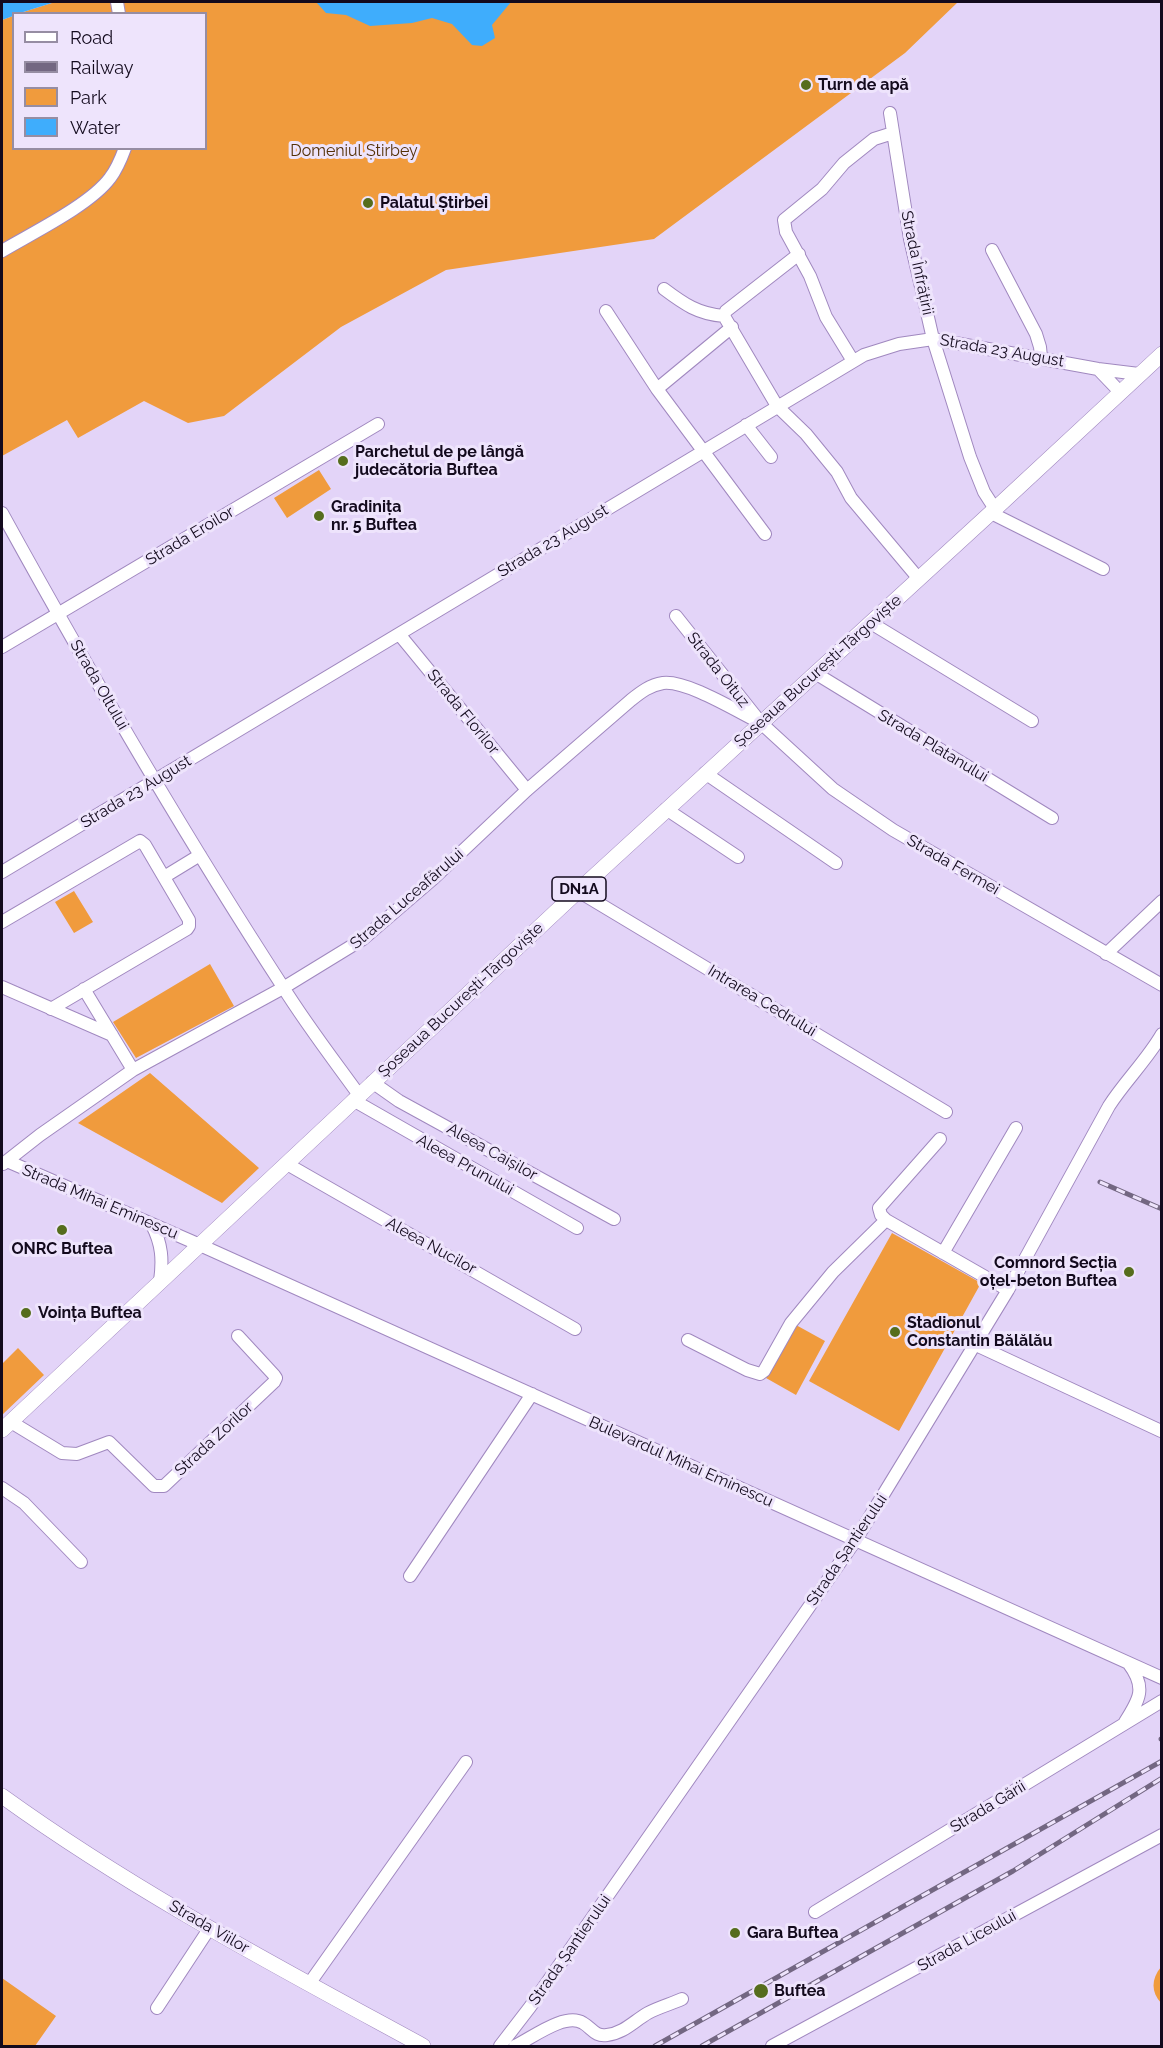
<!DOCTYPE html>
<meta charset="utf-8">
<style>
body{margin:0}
#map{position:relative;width:1163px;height:2048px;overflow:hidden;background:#e3d4f8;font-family:Raleway,sans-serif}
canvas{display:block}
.frame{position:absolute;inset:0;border:3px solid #130a1d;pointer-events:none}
.legend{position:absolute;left:12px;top:12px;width:195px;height:138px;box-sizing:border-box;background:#eee4fc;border:2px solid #968da3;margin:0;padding:8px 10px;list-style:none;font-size:18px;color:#130a1d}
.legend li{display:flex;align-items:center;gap:12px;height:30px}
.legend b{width:30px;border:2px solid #968da3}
</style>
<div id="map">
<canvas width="1163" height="2048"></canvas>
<div class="frame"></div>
<ul class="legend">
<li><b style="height:8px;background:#fff"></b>Road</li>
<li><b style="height:8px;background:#736782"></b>Railway</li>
<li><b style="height:16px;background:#f09b3d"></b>Park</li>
<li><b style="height:16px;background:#3fadfc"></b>Water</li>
</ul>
</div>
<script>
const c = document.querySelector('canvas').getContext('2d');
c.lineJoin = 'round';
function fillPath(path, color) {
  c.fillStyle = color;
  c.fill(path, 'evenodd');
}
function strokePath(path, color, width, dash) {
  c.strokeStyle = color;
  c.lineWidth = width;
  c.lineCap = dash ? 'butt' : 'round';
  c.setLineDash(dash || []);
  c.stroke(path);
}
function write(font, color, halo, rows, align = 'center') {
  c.font = font + ' Raleway,sans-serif';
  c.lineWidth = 6;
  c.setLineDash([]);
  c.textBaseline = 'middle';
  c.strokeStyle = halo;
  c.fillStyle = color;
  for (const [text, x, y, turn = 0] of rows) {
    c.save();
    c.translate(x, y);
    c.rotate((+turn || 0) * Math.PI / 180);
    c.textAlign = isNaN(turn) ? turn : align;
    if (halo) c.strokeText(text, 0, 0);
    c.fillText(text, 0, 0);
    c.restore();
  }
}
fillPath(new Path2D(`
 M 55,2 L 958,2 L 905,53 L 654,239 L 446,270 L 341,327 L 224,416 L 188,423 L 144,401 L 78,438 L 67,420 L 2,456 L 2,20 L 13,16 L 14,148 L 206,148 L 206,14 L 20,13 Z
 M 319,470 L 331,489 L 287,518 L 274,498 Z
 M 74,891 L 93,922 L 74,933 L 55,902 Z
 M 210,964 L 234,1006 L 136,1058 L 113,1022 Z
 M 150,1073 L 259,1168 L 222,1203 L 78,1123 Z
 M 892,1233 L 981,1283 L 899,1431 L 809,1381 Z
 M 796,1325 L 825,1341 L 796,1395 L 766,1378 Z
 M 18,1348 L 44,1375 L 2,1415 L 2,1364 Z
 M 1161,1967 L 1161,2003 C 1151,1992 1151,1979 1161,1967 Z
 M 2,1978 L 56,2016 L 35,2046 L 2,2046 Z`), '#f09b3d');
fillPath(new Path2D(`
 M 2,2 L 55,2 L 20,13 L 14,14 L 13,16 L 2,20 Z
 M 316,2 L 511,2 L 492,25 L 495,38 L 482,46 L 472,45 L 452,24 L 432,18 L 412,23 L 370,26 L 346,15 L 326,13 Z`), '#3fadfc');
const minor = new Path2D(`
 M 117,2 L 119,14
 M 890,113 L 910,239 L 933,339 L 970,457 L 984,492 L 995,509
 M 992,250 L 1036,334 L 1040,347 L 1041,357
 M 2,251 C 32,233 90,205 110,178 C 117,169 121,159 125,148
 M 799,254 L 726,311 L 724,316 L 777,406 L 806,434 L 837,472 L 851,498 L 919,579
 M 664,289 C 684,304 698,314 724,316
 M 606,311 L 657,389 L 765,534
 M 853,361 L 826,317 L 810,276 L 786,232 L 784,220 L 822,189 L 844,163 L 874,139 L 893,133
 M 1098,369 L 1120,392
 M 657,389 L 732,327
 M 746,425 L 771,457
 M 2,513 C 90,673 183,833 283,987 C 306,1024 333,1059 359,1095
 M 991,513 L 1103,569
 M 676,616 L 761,723 L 833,789 L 893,830 L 1162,985
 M 871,623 L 1032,721
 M 399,634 L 527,790
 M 2,647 L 378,424
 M 815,673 L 1052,818
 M 705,773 L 836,863
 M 666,809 L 738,857
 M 2,872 L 864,355 L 899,344 L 933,339 L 1098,369 L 1139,374
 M 164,877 L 200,855
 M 578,891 L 946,1112
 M 2,922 L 140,841 L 145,845 L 189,920 L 189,926 L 187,929 L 51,1009
 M 1106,954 L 1162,901
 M 2,987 L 112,1035
 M 84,989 L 133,1070
 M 372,1082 L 399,1101 L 614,1219
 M 353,1100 L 577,1228
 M 940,1139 L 879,1208 L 881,1215 L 886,1220 L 1008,1290
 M 7,1161 L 200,1245 L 1162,1678
 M 3,1164 L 40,1135 L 133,1070 L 283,988 L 363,939 L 434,878 L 527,790 L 631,700 C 641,692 650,685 663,683 C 687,680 738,712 761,723
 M 287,1164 L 575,1329
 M 152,1225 C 162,1244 163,1260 160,1281
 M 943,1253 L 1016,1128
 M 688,1340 L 747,1370 L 760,1374 L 764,1371 L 791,1323 L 833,1272 L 886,1220
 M 976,1345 L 1161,1431
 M 11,1422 L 62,1453 L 77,1454 L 109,1442 L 154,1486 L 164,1486 L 274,1382 L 276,1378 L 274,1375 L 238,1336
 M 2,1488 L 24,1503 L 81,1562
 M 410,1576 L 532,1394
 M 1125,1722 C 1139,1700 1147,1688 1129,1664
 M 815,1912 L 1162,1701
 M 309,1984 L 466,1762
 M 157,2008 L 209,1929
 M 500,2046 L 530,2007 L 855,1541 L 1008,1290 L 1109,1106 C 1125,1081 1147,1060 1162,1034
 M 515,2046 C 532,2038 565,2012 583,2023 C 592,2028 595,2037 607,2035 C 624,2033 634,2021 648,2013 C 659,2007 671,2004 682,1999
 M 772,2046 L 1162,1835`);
const major = new Path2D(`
 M 2,1430 L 578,891 L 995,509 L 1162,354
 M 2,1796 C 135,1892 280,1968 423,2046`);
strokePath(minor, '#a088bf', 14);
strokePath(major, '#a088bf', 16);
strokePath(minor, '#fff', 12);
strokePath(major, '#fff', 15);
const rail = new Path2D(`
 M 1100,1182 L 1162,1209
 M 1161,1739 L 1162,1739
 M 655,2046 L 1162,1761
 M 702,2046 L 1013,1871 L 1162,1778`);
strokePath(rail, '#736782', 5);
strokePath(rail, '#eee4fc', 3, [9]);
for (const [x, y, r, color] of [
 [806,85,6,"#566d1d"],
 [368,203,6,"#566d1d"],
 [343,461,6,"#566d1d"],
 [319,516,6,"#566d1d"],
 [62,1230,6,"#566d1d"],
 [1129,1272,6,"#566d1d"],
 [26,1313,6,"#566d1d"],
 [895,1332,6,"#566d1d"],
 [735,1933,6,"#566d1d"],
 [761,1991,8,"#566d1d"]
]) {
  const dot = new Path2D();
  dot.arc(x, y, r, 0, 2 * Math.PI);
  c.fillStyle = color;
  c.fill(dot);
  strokePath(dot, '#eee4fc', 2);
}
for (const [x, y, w] of [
 [579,889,54]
]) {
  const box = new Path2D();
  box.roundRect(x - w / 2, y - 12, w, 24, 4.5);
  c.fillStyle = '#eee4fc';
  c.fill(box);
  strokePath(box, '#130a1d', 1.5);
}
write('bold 15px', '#130a1d', null, [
 ["DN1A",579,889]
]);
write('bold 16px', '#130a1d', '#eee4fc', [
 ["Turn de apă",818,85],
 ["Palatul Știrbei",380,203],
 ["Parchetul de pe lângă",355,452],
 ["judecătoria Buftea",355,470],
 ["Gradinița",331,507],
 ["nr. 5 Buftea",331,525],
 ["ONRC Buftea",62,1249,"center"],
 ["Comnord Secția",1117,1263,"right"],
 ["oțel-beton Buftea",1117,1281,"right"],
 ["Voința Buftea",38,1313],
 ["Stadionul",907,1323],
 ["Constantin Bălălău",907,1341],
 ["Gara Buftea",747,1933],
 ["Buftea",774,1991]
], 'left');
write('16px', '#543108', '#eee4fc', [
 ["Domeniul Știrbey",354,151]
]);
write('16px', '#130a1d', '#eee4fc', [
 ["Strada Înfrățirii",917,263,78],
 ["Strada 23 August",1002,351,10],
 ["Strada Eroilor",190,536,-31],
 ["Strada 23 August",553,541,-31],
 ["Strada Oituz",718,670,52],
 ["Șoseaua București-Târgoviște",818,671,-42],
 ["Strada Oltului",99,685,60],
 ["Strada Florilor",463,712,51],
 ["Strada Platanului",933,746,31],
 ["Strada 23 August",136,792,-31],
 ["Strada Fermei",953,865,30],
 ["Strada Luceafărului",407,899,-41],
 ["Șoseaua București-Târgoviște",461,1000,-43],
 ["Intrarea Cedrului",762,1001,31],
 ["Aleea Caișilor",492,1152,29],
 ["Aleea Prunului",465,1165,29],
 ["Strada Mihai Eminescu",100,1202,23],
 ["Aleea Nucilor",431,1246,29],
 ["Strada Zorilor",214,1439,-43],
 ["Bulevardul Mihai Eminescu",681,1462,24],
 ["Strada Șantierului",847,1550,-56],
 ["Strada Gării",988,1807,-31],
 ["Strada Viilor",209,1927,30],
 ["Strada Liceului",967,1941,-29],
 ["Strada Șantierului",570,1950,-55]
]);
</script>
